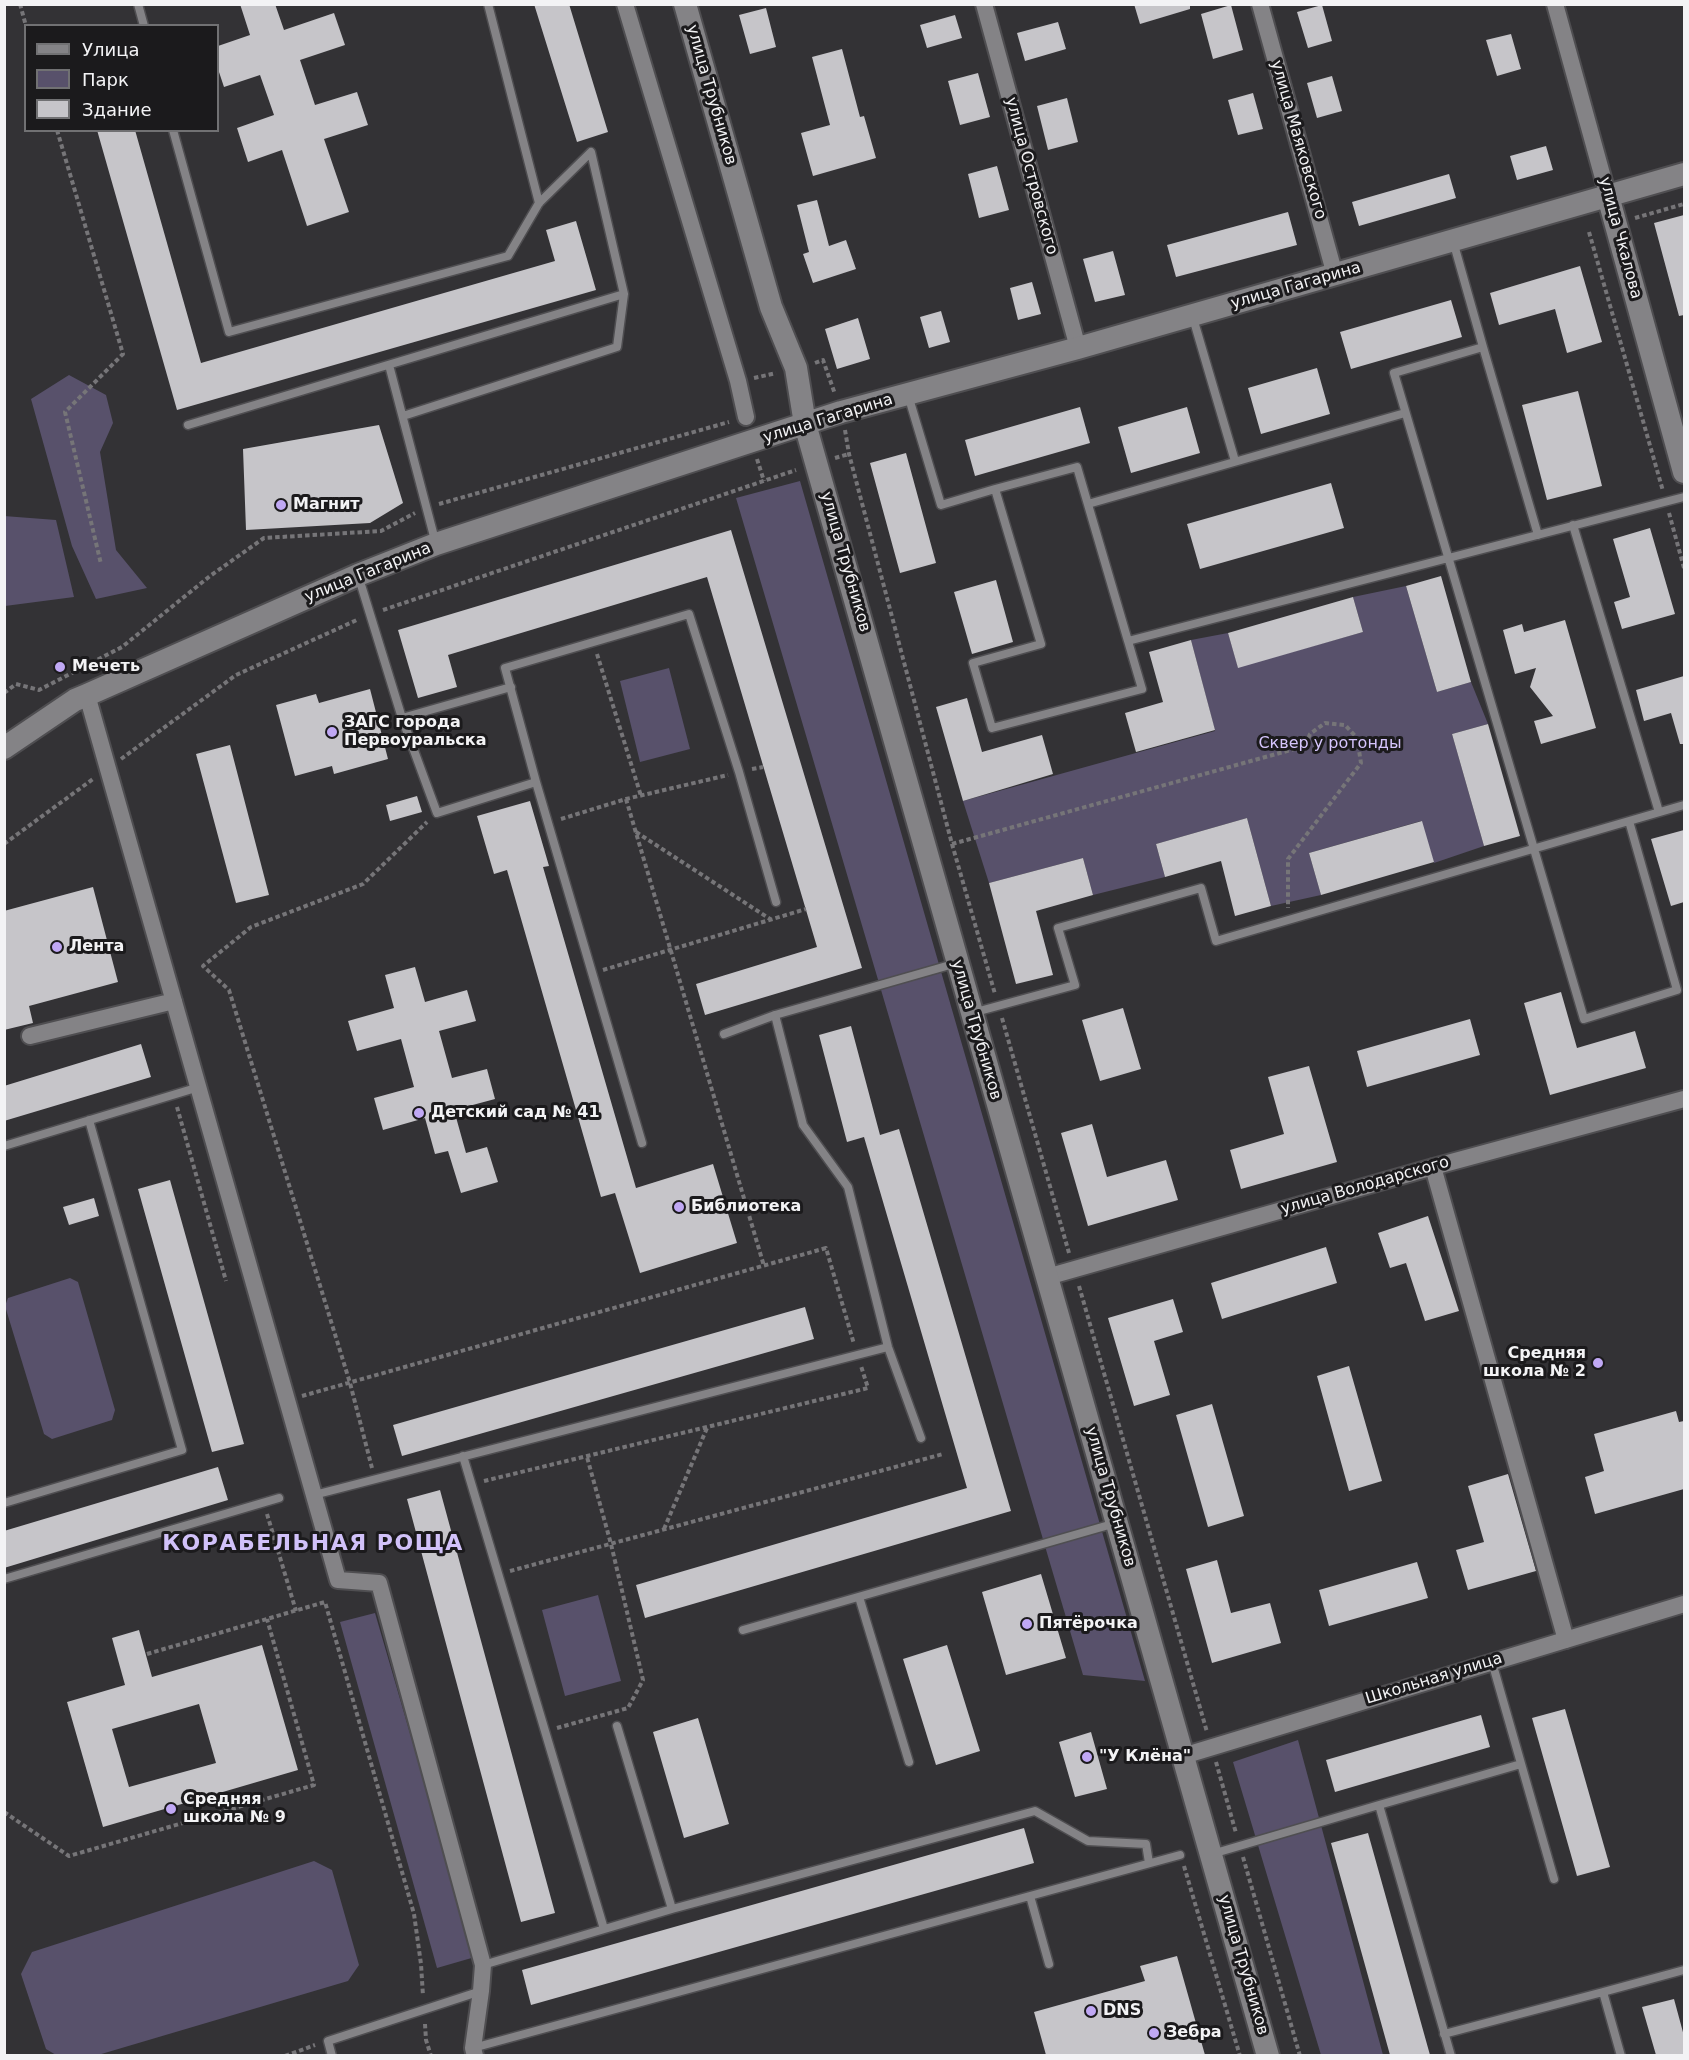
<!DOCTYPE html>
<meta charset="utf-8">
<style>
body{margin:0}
#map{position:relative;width:1689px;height:2060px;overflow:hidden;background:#333235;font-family:"DejaVu Sans",sans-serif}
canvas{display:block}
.frame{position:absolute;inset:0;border:6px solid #f3f3f5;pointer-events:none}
.legend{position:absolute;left:24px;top:24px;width:195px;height:108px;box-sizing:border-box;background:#1b1a1c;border:2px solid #717173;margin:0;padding:8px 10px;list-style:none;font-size:18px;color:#f3f3f5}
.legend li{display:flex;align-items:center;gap:12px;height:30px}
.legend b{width:30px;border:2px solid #717173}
</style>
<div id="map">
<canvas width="1689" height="2060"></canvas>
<div class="frame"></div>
<ul class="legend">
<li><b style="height:8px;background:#848386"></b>Улица</li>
<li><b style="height:16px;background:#58516b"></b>Парк</li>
<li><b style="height:16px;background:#c6c5c9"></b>Здание</li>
</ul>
</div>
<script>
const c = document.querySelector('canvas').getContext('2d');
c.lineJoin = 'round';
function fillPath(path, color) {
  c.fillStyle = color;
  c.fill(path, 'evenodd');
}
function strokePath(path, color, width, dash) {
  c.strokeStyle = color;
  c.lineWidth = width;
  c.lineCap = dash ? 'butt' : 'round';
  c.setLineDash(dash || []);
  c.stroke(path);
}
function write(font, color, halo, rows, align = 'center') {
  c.font = font + ' "DejaVu Sans",sans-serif';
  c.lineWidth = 6;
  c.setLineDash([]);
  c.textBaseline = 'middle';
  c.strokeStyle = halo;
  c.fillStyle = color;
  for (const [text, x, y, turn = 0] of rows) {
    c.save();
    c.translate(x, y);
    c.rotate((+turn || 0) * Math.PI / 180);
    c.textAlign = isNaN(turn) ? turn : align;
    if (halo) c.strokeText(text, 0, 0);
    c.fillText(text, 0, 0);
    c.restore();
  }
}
fillPath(new Path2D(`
 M 69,375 L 106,395 L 113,423 L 100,452 L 116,550 L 147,588 L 96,599 L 72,546 L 31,399 Z
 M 800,481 L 1145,1681 L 1083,1675 L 736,498 Z
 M 4,516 L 56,520 L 74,597 L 5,606 Z
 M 1406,586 L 1437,692 L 1471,682 L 1488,724 L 1452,734 L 1484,846 L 1434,863 L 1421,821 L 1309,853 L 1321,895 L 1271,906 L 1247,818 L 1156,844 L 1165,877 L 1093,895 L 1083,858 L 989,883 L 963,801 L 1215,731 L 1191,640 L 1228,633 L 1238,667 L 1363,632 L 1353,597 Z
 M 669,668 L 690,749 L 640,762 L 620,681 Z
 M 70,1278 L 78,1282 L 115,1410 L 112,1420 L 52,1439 L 44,1434 L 5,1306 L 8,1298 Z
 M 598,1595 L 621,1681 L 565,1696 L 542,1610 Z
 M 375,1613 L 475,1957 L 437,1968 L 340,1622 Z
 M 1298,1740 L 1383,2055 L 1321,2055 L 1233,1762 Z
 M 314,1861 L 332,1870 L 359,1965 L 348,1981 L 98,2055 L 56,2055 L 46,2049 L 21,1974 L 32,1952 Z`), '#58516b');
fillPath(new Path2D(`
 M 240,4 L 275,4 L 284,30 L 334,13 L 345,45 L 300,60 L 315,105 L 357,92 L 368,125 L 324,139 L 349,212 L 307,226 L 282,150 L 248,162 L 237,128 L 274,115 L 260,75 L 224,87 L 218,69 L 218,46 L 250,35 Z
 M 534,4 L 569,4 L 608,132 L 577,142 Z
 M 1134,4 L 1190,4 L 1190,9 L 1140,24 Z
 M 1231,5 L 1243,50 L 1213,59 L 1201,14 Z
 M 1322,5 L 1332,41 L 1308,48 L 1297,12 Z
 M 766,8 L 776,47 L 750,54 L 739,15 Z
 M 955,15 L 962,38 L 927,48 L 920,25 Z
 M 1058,22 L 1066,49 L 1025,61 L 1017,33 Z
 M 1511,34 L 1521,69 L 1497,76 L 1486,40 Z
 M 842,49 L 860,117 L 864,116 L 876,158 L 813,176 L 801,133 L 830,125 L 812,57 Z
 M 978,73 L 990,117 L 960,125 L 948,81 Z
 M 1332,76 L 1342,111 L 1317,118 L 1307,83 Z
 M 1253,93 L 1263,129 L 1238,135 L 1228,100 Z
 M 1067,98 L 1078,142 L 1048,150 L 1037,106 Z
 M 97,130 L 135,130 L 201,363 L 555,261 L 546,230 L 576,221 L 596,290 L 177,410 Z
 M 1546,146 L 1553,170 L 1517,180 L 1510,156 Z
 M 997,166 L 1009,210 L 979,218 L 968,174 Z
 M 1449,174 L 1456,198 L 1359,226 L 1352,202 Z
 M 817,200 L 829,246 L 846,240 L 856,269 L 813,283 L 803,254 L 809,252 L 797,205 Z
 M 1288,212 L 1297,245 L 1176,277 L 1167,245 Z
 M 1684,215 L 1684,315 L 1679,316 L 1654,223 Z
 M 1113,251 L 1125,295 L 1095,302 L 1083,259 Z
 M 1580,266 L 1602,342 L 1567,353 L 1555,309 L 1499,325 L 1490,293 Z
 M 1032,282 L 1041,314 L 1018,320 L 1010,288 Z
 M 1451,300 L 1462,337 L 1351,369 L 1340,332 Z
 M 941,311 L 950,342 L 929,348 L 920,317 Z
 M 858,318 L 870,359 L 837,369 L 825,329 Z
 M 1317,368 L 1330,414 L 1261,434 L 1248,388 Z
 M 1578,391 L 1602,486 L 1547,500 L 1522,405 Z
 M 1080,407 L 1090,443 L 975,476 L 965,440 Z
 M 1187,407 L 1200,453 L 1131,473 L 1118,427 Z
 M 379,425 L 403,503 L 370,523 L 246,530 L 243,449 Z
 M 906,453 L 936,563 L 900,573 L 870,463 Z
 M 1331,483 L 1344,528 L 1200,569 L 1187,524 Z
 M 1650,528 L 1675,614 L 1622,629 L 1614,602 L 1630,597 L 1613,539 Z
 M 731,530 L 862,968 L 705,1015 L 696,984 L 817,947 L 707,577 L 448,655 L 457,687 L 418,698 L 398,630 Z
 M 1441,576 L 1471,682 L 1437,692 L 1406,586 Z
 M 996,580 L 1013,642 L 972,654 L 954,592 Z
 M 1353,597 L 1363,632 L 1238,668 L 1228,633 Z
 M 1565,620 L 1596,728 L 1541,744 L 1534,721 L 1553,716 L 1530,687 L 1536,668 L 1515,674 L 1503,630 L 1522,624 L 1524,632 Z
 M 1191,640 L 1215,730 L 1136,752 L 1125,713 L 1163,702 L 1149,652 Z
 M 1684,676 L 1684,744 L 1680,744 L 1671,713 L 1644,721 L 1636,690 Z
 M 370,689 L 388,759 L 334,774 L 332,766 L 295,776 L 276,705 L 316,694 L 319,703 Z
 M 967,698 L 982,752 L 1042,735 L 1053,774 L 963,801 L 936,707 Z
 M 1488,724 L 1520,836 L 1484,846 L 1452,734 Z
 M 230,745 L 269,895 L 236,903 L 196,754 Z
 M 417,796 L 422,812 L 390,821 L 386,805 Z
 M 530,801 L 549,866 L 543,867 L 636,1188 L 713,1164 L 737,1243 L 640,1273 L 615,1193 L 601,1197 L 507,870 L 494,874 L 477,816 Z
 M 1247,818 L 1271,906 L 1235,916 L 1221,861 L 1165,877 L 1156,844 Z
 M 1422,821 L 1434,862 L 1321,895 L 1309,853 Z
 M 1684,830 L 1684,902 L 1671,906 L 1651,839 Z
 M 1083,858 L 1093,895 L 1036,911 L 1053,975 L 1016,984 L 989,883 Z
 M 93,887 L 118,982 L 29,1006 L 33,1023 L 4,1030 L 4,911 Z
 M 415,967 L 425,1002 L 467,990 L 476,1021 L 439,1031 L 452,1078 L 487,1069 L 495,1099 L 454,1110 L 466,1153 L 487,1147 L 498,1182 L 461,1193 L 448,1151 L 435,1154 L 425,1118 L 383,1130 L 374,1098 L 414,1087 L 401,1039 L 357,1051 L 348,1021 L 394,1008 L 385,975 Z
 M 1561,992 L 1577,1048 L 1635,1031 L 1646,1068 L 1550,1095 L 1524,1003 Z
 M 1123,1008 L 1141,1069 L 1100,1081 L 1082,1020 Z
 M 1470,1019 L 1480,1055 L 1367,1087 L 1357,1051 Z
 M 851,1026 L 880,1135 L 899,1129 L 1011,1511 L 645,1618 L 636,1585 L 967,1488 L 864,1137 L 847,1142 L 819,1035 Z
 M 141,1044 L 151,1077 L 4,1121 L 4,1086 Z
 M 1309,1066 L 1337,1162 L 1241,1189 L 1230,1150 L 1284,1134 L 1268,1077 Z
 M 1092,1124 L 1107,1177 L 1166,1160 L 1178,1200 L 1088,1226 L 1061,1133 Z
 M 170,1180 L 244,1444 L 212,1452 L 138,1189 Z
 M 94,1198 L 99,1216 L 69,1225 L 63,1207 Z
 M 1428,1216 L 1459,1311 L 1425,1321 L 1406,1263 L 1390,1268 L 1378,1233 Z
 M 1326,1247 L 1337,1283 L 1222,1319 L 1211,1283 Z
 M 1173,1299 L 1183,1332 L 1154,1341 L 1170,1395 L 1134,1406 L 1108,1318 Z
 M 805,1307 L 814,1339 L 402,1456 L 393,1425 Z
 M 1349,1366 L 1382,1481 L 1349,1491 L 1317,1376 Z
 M 1212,1404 L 1244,1516 L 1208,1527 L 1176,1415 Z
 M 1676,1411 L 1679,1422 L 1684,1421 L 1684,1489 L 1595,1514 L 1585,1477 L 1604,1471 L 1594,1434 Z
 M 218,1467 L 228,1500 L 4,1568 L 4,1531 Z
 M 1508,1474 L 1536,1571 L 1468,1590 L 1456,1550 L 1484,1542 L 1468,1486 Z
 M 440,1490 L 555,1913 L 521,1922 L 407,1499 Z
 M 1217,1560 L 1231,1613 L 1270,1603 L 1281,1643 L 1212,1663 L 1186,1569 Z
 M 1417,1562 L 1428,1598 L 1329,1626 L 1319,1590 Z
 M 1041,1574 L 1066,1658 L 1006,1675 L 982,1592 Z
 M 139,1630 L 152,1677 L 262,1645 L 298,1770 L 103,1827 L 67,1702 L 125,1685 L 112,1638 ZM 199,1704 L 216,1763 L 129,1787 L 112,1729 Z
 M 947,1645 L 980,1751 L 936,1765 L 903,1659 Z
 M 1565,1709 L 1610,1867 L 1577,1876 L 1532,1718 Z
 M 1481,1715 L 1490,1747 L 1335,1792 L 1326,1760 Z
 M 698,1718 L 729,1824 L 684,1838 L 653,1732 Z
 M 1091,1732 L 1107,1789 L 1075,1797 L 1059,1742 Z
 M 1024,1828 L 1034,1863 L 531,2005 L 522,1970 Z
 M 1368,1833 L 1430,2055 L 1390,2055 L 1331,1843 Z
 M 1177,1956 L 1205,2055 L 1046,2055 L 1034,2012 L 1145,1981 L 1140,1966 Z
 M 1674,1999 L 1684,2036 L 1684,2055 L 1656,2055 L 1642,2007 Z`), '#c6c5c9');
const lane = new Path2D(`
 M 138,4 L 144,26
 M 488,4 L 539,203
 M 173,130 L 229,332 L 508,256 L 539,203 L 591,152 L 624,294 L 617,347 L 403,416
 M 1453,241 L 1483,347
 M 1193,318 L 1235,461
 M 389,365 L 436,544
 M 908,395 L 941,505 L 995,489 L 1041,644 L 973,663 L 992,728 L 1142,689 L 1128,641 L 1684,497
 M 188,425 L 624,294
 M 995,489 L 1077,467 L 1128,641
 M 1088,504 L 1405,413
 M 1573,525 L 1659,812
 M 1538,535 L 1483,347 L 1394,373 L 1584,1019 L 1677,990 L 1629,821
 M 358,575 L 402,718 L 437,813 L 536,782
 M 402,718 L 511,687
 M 972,1013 L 1075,985 L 1058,928 L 1201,888 L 1216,941 L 1684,805
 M 775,1015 L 803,1125 L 848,1187 L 888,1347 L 921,1438
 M 724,1034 L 775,1015 L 957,963
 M 642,1143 L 536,782 L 505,668 L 689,614 L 739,772 L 776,902
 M 4,1146 L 199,1087
 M 463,1456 L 604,1929
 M 314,1495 L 888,1347
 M 4,1503 L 182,1450 L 89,1120
 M 4,1579 L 279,1498
 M 859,1597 L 909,1762
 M 743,1630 L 1116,1523
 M 1492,1662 L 1554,1879
 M 617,1726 L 672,1909
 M 1379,1805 L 1521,1764
 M 1212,1854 L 1379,1805 L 1451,2056
 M 1030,1896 L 1049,1964
 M 483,1965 L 672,1909 L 1035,1811 L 1088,1841 L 1146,1844 L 1149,1863
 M 1444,2034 L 1603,1992
 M 473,2048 L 1180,1855
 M 332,2056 L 328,2041 L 481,1991
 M 1621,2056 L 1603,1992 L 1684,1970`);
const street = new Path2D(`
 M 625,4 L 738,381 L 746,417
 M 984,4 L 1078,348
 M 1260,4 L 1335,275
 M 1555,4 L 1608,196
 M 87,695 L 338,1580 L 379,1583 L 483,1965 L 481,1991 L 473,2048 L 475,2056
 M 30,1036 L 174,1001
 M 1433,1167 L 1566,1640
 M 1047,1277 L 1433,1167 L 1684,1099
 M 1183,1756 L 1684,1604`);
const secondary = new Path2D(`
 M 685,4 L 771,307 L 796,368 L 805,424 L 1268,2056
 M 1608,196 L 1684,472
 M 4,748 L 75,700 L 87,695 L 358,575 L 436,544 L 841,412 L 1078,348 L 1684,174`);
strokePath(lane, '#4f4e51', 11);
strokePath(street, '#4f4e51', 20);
strokePath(secondary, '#4f4e51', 26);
strokePath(new Path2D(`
 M 20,4 L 26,26
 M 57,130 L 123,354 L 65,412 L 101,564
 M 1635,218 L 1684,204
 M 1589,232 L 1663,491
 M 815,363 L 823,360 L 835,394
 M 754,378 L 776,373
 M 845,430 L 849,454 L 952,844 L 995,994
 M 835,458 L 849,454
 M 757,459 L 764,481
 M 439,504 L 729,422
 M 1669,513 L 1684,568
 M 383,610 L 796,470
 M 597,654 L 641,796
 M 4,693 L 16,684 L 39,690 L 122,647 L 210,576 L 264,538 L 381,531 L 415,513
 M 121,759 L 236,675 L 359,619
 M 752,769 L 763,767
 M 626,799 L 764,1266
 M 561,819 L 626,799 L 728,775
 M 636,832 L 770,919
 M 4,844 L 93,779
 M 952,844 L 1305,746 L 1310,734 L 1325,723 L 1345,725 L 1357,738 L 1361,763 L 1288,859 L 1288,908
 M 603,970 L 806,909
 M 1002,1018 L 1069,1253
 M 177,1107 L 226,1281
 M 1079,1286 L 1207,1732
 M 302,1396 L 826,1248 L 854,1344
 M 372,1468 L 350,1383 L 229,990 L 203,966 L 251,927 L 363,884 L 427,822
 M 484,1481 L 868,1388 L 861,1366
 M 267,1514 L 296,1611
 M 664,1529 L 707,1428
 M 510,1571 L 943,1454
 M 147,1654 L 325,1602 L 414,1914 L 421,1964 L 423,1996
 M 557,1728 L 628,1708 L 643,1680 L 611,1544 L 587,1457
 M 1216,1762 L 1236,1833
 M 4,1812 L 69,1856 L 314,1785 L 267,1619
 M 1243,1857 L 1300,2056
 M 1184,1866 L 1240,2056
 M 425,2024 L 426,2040 L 431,2056
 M 285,2056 L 315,2045`), '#767578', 4, [4.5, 3]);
strokePath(lane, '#848386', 8);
strokePath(street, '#848386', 16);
strokePath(secondary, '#848386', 22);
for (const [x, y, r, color] of [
 [281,505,6,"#c0a8f4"],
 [60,667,6,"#c0a8f4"],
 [332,732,6,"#c0a8f4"],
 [57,947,6,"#c0a8f4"],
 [419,1113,6,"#c0a8f4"],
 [679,1207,6,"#c0a8f4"],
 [1598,1363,6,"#c0a8f4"],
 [1027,1624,6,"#c0a8f4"],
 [1087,1757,6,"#c0a8f4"],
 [171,1809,6,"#c0a8f4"],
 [1091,2011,6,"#c0a8f4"],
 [1154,2033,6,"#c0a8f4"]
]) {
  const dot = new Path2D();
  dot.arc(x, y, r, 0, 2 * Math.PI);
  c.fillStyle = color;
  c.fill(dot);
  strokePath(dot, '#1b1a1c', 2);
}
write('16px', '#f3f3f5', '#1b1a1c', [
 ["улица Трубников",711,95,74],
 ["улица Маяковского",1298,140,74],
 ["улица Островского",1031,176,75],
 ["улица Чкалова",1620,238,75],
 ["улица Гагарина",1296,286,-16],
 ["улица Гагарина",828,419,-17],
 ["улица Трубников",845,562,74],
 ["улица Гагарина",368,573,-22],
 ["улица Трубников",976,1030,74],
 ["улица Володарского",1365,1186,-16],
 ["улица Трубников",1110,1497,74],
 ["Школьная улица",1434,1679,-17],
 ["улица Трубников",1243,1965,74]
]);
write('bold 16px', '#f3f3f5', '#1b1a1c', [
 ["Магнит",293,505],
 ["Мечеть",72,667],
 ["ЗАГС города",344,723],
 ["Первоуральска",344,741],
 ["Лента",69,947],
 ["Детский сад № 41",431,1113],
 ["Библиотека",691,1207],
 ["Средняя",1586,1354,"right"],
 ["школа № 2",1586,1372,"right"],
 ["Пятёрочка",1039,1624],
 ["\"У Клёна\"",1099,1757],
 ["Средняя",183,1800],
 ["школа № 9",183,1818],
 ["DNS",1103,2011],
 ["Зебра",1166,2033]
], 'left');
write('16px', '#d6c5fd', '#1b1a1c', [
 ["Сквер у ротонды",1330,744]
]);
c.letterSpacing = '1.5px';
write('bold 22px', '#d1c1f9', '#1b1a1c', [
 ["КОРАБЕЛЬНАЯ РОЩА",313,1544]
]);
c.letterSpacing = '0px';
</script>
